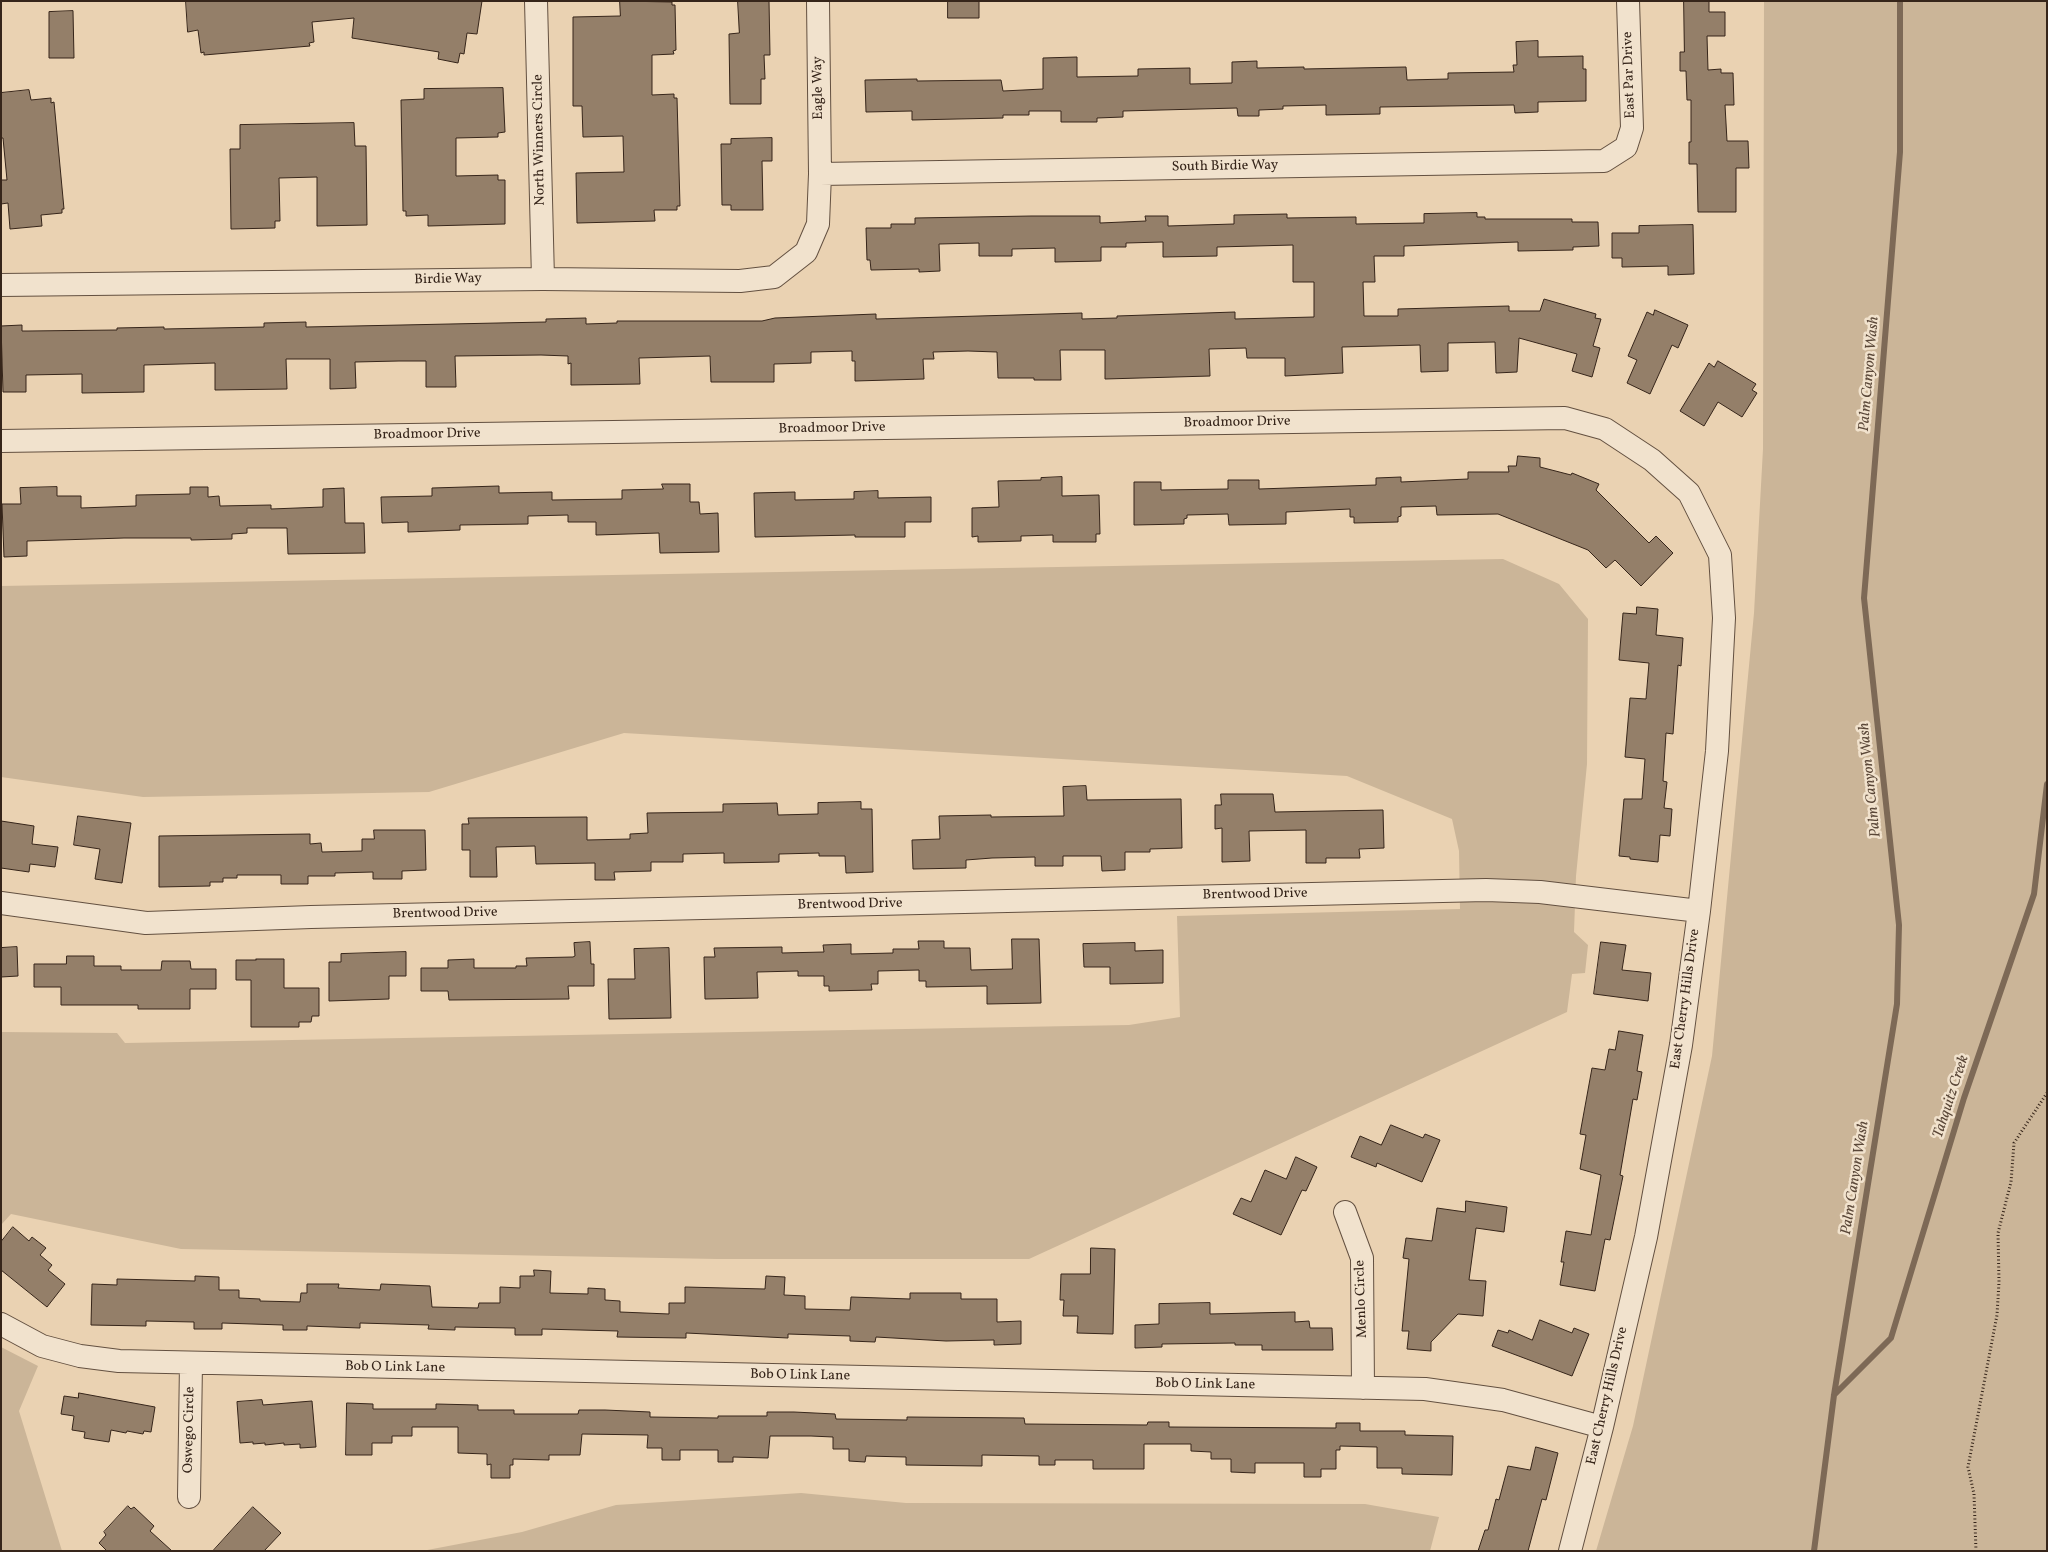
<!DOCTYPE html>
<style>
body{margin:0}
#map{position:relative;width:2048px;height:1552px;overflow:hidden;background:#ead2b2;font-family:Vollkorn,serif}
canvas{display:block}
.frame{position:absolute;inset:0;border:2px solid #36251a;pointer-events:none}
</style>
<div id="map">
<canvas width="2048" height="1552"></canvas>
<div class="frame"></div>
</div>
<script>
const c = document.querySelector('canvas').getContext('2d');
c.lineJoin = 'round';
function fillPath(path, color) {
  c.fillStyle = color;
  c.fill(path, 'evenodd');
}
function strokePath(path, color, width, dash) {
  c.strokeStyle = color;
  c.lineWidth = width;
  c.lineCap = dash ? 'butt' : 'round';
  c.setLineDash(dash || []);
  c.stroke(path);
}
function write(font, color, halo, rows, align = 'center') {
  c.font = font + ' Vollkorn,serif';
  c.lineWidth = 5;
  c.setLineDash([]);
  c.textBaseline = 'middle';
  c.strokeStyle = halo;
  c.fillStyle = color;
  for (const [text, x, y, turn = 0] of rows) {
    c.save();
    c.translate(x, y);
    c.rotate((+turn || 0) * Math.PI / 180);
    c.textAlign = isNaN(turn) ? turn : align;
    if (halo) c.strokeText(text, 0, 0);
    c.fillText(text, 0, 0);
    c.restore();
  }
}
fillPath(new Path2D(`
 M 1764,1 L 2047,1 L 2047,1551 L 1596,1551 L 1633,1426 L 1712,1056 L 1754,613 L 1763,449 Z
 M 1503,559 L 1559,584 L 1588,619 L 1587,764 L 1576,876 L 1574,932 L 1588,945 L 1585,973 L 1572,974 L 1567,1012 L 1029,1259 L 717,1259 L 181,1249 L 11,1214 L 1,1225 L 1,1032 L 117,1033 L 125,1043 L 1129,1025 L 1180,1017 L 1177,916 L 1460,909 L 1459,851 L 1452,819 L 1347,776 L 624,733 L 429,792 L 143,797 L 1,777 L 1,586 Z
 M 1,1347 L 38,1366 L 19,1411 L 62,1551 L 1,1551 Z
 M 801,1493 L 906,1503 L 1365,1504 L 1439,1517 L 1430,1551 L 422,1551 L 522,1532 L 616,1505 Z`), '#cbb598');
strokePath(new Path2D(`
 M 1834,1395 L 1891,1338 L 1964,1098 L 2034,894 L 2047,784
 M 1814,1551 L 1834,1395 L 1897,1004 L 1899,925 L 1864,598 L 1900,152 L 1900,1`), '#7d6956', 6);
const building = new Path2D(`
 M 186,1 L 482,1 L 477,34 L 467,33 L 464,54 L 460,53 L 458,63 L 438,59 L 439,52 L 352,38 L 354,18 L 312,22 L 314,42 L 309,43 L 310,46 L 204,55 L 204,52 L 201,53 L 198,30 L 188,32 Z
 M 620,1 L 672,2 L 672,5 L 675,5 L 676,50 L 673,51 L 674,54 L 652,55 L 652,95 L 674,94 L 674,98 L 677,98 L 680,206 L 677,206 L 677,210 L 654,210 L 655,221 L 577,223 L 576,173 L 624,172 L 623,136 L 583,137 L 582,106 L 573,106 L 573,17 L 620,16 Z
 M 738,1 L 769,1 L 770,55 L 764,55 L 765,79 L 761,79 L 761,104 L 730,104 L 729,34 L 739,33 Z
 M 948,1 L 979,1 L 979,18 L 948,18 Z
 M 1684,1 L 1709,1 L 1709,12 L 1725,12 L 1725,36 L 1707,36 L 1708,70 L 1721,69 L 1721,73 L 1733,73 L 1734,105 L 1725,105 L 1727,141 L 1748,141 L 1749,168 L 1736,168 L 1736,212 L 1698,212 L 1697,164 L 1689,164 L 1689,142 L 1691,142 L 1691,100 L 1687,100 L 1686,71 L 1680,71 L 1680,52 L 1684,52 Z
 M 73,11 L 74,58 L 49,58 L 49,12 Z
 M 1538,41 L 1538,57 L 1583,56 L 1583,69 L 1586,69 L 1586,101 L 1538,102 L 1538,112 L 1515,113 L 1514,105 L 1380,107 L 1380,114 L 1326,115 L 1326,105 L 1283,106 L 1283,109 L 1259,110 L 1259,116 L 1238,116 L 1237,108 L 1123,111 L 1123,117 L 1097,118 L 1097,122 L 1061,122 L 1061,111 L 1029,111 L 1029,115 L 1003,115 L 1003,118 L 912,120 L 912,111 L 866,112 L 865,80 L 917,79 L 917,81 L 1001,80 L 1003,91 L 1043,89 L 1043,58 L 1077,57 L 1077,77 L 1138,76 L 1138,69 L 1190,68 L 1190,84 L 1232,83 L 1232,62 L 1257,61 L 1257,68 L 1304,67 L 1304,69 L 1406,67 L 1407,80 L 1448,79 L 1448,73 L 1514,72 L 1513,65 L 1517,65 L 1516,42 Z
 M 503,88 L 505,132 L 498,133 L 498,137 L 456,138 L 456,176 L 498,175 L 498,180 L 505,180 L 505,224 L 428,226 L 428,215 L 406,216 L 406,211 L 403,211 L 401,100 L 424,99 L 424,89 Z
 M 29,90 L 31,100 L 51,98 L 51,103 L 54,102 L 64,209 L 62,209 L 62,213 L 41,215 L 42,226 L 10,229 L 8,203 L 1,204 L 1,180 L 7,180 L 3,138 L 1,138 L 1,93 Z
 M 354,123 L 355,146 L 366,146 L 367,225 L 317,226 L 317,177 L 279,178 L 280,221 L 275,221 L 275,228 L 231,229 L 230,149 L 240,149 L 240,125 Z
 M 772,138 L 772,161 L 762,161 L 763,210 L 731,210 L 731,205 L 722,205 L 721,144 L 731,144 L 731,139 Z
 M 1477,213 L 1477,217 L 1485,217 L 1485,219 L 1572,219 L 1572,222 L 1598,222 L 1599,246 L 1573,247 L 1573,250 L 1518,251 L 1518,242 L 1404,246 L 1404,256 L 1374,256 L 1375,282 L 1363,282 L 1364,316 L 1398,316 L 1398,309 L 1470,307 L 1509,306 L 1509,311 L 1540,311 L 1544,299 L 1596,314 L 1595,318 L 1601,319 L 1593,346 L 1600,348 L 1592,377 L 1572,371 L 1577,354 L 1519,338 L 1517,372 L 1496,373 L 1495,342 L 1448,343 L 1448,371 L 1421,372 L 1420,345 L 1342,347 L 1343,373 L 1285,376 L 1285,358 L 1247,358 L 1246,348 L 1209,349 L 1210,376 L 1105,379 L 1105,350 L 1060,350 L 1061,380 L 1034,380 L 1034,378 L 998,378 L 997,352 L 968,351 L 933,352 L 934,359 L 923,359 L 924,379 L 855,381 L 855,361 L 852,361 L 852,351 L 811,352 L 811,363 L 774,364 L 774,382 L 711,382 L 710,356 L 639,358 L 640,384 L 571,385 L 571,363 L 568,364 L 568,356 L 541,355 L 455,356 L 456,387 L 426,387 L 426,361 L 399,361 L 355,362 L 356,388 L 330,389 L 330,359 L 286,359 L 287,389 L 215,390 L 215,363 L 144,365 L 144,392 L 82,393 L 82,374 L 26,375 L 26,392 L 3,392 L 1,326 L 22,325 L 22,331 L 28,331 L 117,330 L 117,328 L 164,327 L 164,329 L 264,327 L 264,323 L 306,322 L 306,327 L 546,322 L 546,319 L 586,318 L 586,324 L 617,323 L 617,321 L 762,321 L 775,318 L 876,314 L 876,319 L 1082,313 L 1082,319 L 1117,318 L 1117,316 L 1235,312 L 1235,319 L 1314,317 L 1314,282 L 1293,282 L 1293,245 L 1217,247 L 1217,256 L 1163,257 L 1163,242 L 1126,243 L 1126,247 L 1101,247 L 1101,261 L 1055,262 L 1055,248 L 1012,249 L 1012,256 L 979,256 L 979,243 L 939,244 L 940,271 L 919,272 L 919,269 L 871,270 L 870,260 L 867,260 L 866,228 L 891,228 L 891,224 L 915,224 L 915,218 L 1031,216 L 1100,216 L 1100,223 L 1146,221 L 1145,216 L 1168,216 L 1168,226 L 1234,224 L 1234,215 L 1287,214 L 1287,218 L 1356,217 L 1356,224 L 1424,223 L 1424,214 Z
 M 1693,225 L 1694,274 L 1668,275 L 1668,266 L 1622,267 L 1622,258 L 1612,258 L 1612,233 L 1639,233 L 1639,226 Z
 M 1655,310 L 1688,325 L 1678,348 L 1672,345 L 1650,394 L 1627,383 L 1637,360 L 1628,356 L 1647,312 L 1653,315 Z
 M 1718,361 L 1756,384 L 1752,390 L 1757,393 L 1742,417 L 1718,402 L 1704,426 L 1680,411 L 1709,363 L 1714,367 Z
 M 1518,456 L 1540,458 L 1540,467 L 1571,475 L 1572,473 L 1599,484 L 1596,490 L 1649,543 L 1656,536 L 1673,553 L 1641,586 L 1615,560 L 1606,568 L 1588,550 L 1498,514 L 1437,515 L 1436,506 L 1401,507 L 1401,516 L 1398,517 L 1398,522 L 1354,523 L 1354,517 L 1350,517 L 1350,509 L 1286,512 L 1286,524 L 1229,525 L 1228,514 L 1187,515 L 1187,518 L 1184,519 L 1184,524 L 1134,525 L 1134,482 L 1161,482 L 1161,490 L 1228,489 L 1228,480 L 1259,480 L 1259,489 L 1376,485 L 1376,478 L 1401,477 L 1401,482 L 1468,479 L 1468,472 L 1509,472 L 1508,466 L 1516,466 Z
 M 1062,477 L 1062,496 L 1099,495 L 1100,534 L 1096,534 L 1096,542 L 1053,542 L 1053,535 L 1021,536 L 1021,541 L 978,542 L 978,536 L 972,537 L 972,508 L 999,507 L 998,481 L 1041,480 L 1041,478 Z
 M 662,484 L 690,484 L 690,502 L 699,502 L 700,514 L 718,513 L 719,552 L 660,553 L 659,533 L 596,535 L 596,522 L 568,522 L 568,515 L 528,516 L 528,524 L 460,525 L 460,530 L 408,532 L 408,522 L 382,523 L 381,497 L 432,496 L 432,488 L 499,486 L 499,493 L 552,492 L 552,500 L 622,499 L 622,490 L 663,489 Z
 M 57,487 L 57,496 L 81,496 L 81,508 L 136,506 L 136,495 L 190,494 L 190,487 L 208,487 L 208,497 L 219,496 L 220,506 L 271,505 L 271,509 L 323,507 L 323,489 L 344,488 L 345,523 L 364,523 L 365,553 L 288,554 L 287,528 L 247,528 L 247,533 L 232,534 L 232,539 L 191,540 L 191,538 L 124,538 L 27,541 L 27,556 L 4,557 L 2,504 L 21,504 L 20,488 Z
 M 878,491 L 878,498 L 931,497 L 931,522 L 905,522 L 905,537 L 855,537 L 855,535 L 755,537 L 754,493 L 795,492 L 795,500 L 854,499 L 854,492 Z
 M 1637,607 L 1658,609 L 1656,635 L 1683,638 L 1681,666 L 1678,665 L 1673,734 L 1666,733 L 1663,781 L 1667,782 L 1664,808 L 1672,809 L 1670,836 L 1660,835 L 1658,862 L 1630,859 L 1630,857 L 1619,856 L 1624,799 L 1642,799 L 1645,759 L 1625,757 L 1630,698 L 1646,699 L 1649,663 L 1619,660 L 1623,613 L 1636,614 Z
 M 1086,786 L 1087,800 L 1181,799 L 1182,848 L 1150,849 L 1150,852 L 1125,852 L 1125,870 L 1102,871 L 1101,856 L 1063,856 L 1063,866 L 1035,866 L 1035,857 L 992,858 L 966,860 L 966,868 L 913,869 L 912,840 L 940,839 L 939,816 L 991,815 L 991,817 L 1064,816 L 1063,787 Z
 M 1221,794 L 1273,794 L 1275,812 L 1383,810 L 1384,848 L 1359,849 L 1360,858 L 1326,858 L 1326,863 L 1306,863 L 1306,830 L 1249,831 L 1250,861 L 1222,862 L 1222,828 L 1215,829 L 1215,805 L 1221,805 Z
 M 861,802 L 861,809 L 872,809 L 873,872 L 846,873 L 845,856 L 819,856 L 819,853 L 779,854 L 779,862 L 724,863 L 724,853 L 683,854 L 683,862 L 651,862 L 651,871 L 614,872 L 615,880 L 595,880 L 595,863 L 536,864 L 535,846 L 496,847 L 497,877 L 470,877 L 470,850 L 462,850 L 462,824 L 469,824 L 468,818 L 587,817 L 587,840 L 630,839 L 630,834 L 648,833 L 647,813 L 723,812 L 723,804 L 777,803 L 778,815 L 818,814 L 818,803 Z
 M 78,816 L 131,823 L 122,883 L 95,879 L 100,849 L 74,845 Z
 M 1,821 L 34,826 L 32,844 L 58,847 L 55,867 L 30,864 L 29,872 L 1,868 Z
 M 374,830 L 425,830 L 426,870 L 402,871 L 402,879 L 373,879 L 373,872 L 335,873 L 335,876 L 308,876 L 308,884 L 281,884 L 281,875 L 237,875 L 237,878 L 223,878 L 223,882 L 210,882 L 210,886 L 159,887 L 159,836 L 310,834 L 310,844 L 321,843 L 322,852 L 362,851 L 362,839 L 374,839 Z
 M 1012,939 L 1039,939 L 1041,1003 L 987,1004 L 987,986 L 926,987 L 926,981 L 919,981 L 919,970 L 878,971 L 878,984 L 871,984 L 872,990 L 829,991 L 829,986 L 824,986 L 824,976 L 798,976 L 798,971 L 757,972 L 758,998 L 705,999 L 704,957 L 715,957 L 714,948 L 782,947 L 782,953 L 824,952 L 823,945 L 851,944 L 851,954 L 893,953 L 893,949 L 919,949 L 918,941 L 944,941 L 944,948 L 970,948 L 971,970 L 1012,969 Z
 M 590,942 L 591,964 L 594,964 L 594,986 L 568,986 L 569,999 L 449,1000 L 448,991 L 421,991 L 421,968 L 448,968 L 448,960 L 474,959 L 474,968 L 516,968 L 516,966 L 527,966 L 526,958 L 573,957 L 575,956 L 574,943 Z
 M 1601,942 L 1626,945 L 1622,970 L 1651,973 L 1648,1001 L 1594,994 Z
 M 1135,943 L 1135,951 L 1163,950 L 1163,983 L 1110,984 L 1110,967 L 1084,967 L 1083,944 Z
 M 17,947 L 18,976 L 1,977 L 1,948 Z
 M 669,948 L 671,1018 L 609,1019 L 608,979 L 635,979 L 634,949 Z
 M 406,952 L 406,976 L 389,976 L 389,999 L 329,1001 L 329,962 L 341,962 L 341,954 Z
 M 67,956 L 94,956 L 94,966 L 121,966 L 121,970 L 161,970 L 162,961 L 190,961 L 191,969 L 216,969 L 216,989 L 190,989 L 190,1009 L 138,1009 L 138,1005 L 61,1005 L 61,987 L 34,987 L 34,964 L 66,964 Z
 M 256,959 L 284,959 L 284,988 L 319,988 L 319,1016 L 312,1016 L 311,1022 L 299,1022 L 299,1027 L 251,1027 L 251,980 L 236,980 L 236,960 L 256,960 Z
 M 1619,1031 L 1643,1035 L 1637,1071 L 1642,1072 L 1637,1100 L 1633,1099 L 1620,1175 L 1623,1176 L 1610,1240 L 1605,1239 L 1595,1291 L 1560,1285 L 1564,1262 L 1561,1262 L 1566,1231 L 1591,1235 L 1601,1175 L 1580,1169 L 1586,1135 L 1580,1134 L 1592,1068 L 1605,1070 L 1609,1049 L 1615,1050 Z
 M 1391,1125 L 1423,1138 L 1425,1134 L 1440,1140 L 1422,1182 L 1377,1163 L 1376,1167 L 1351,1157 L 1360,1136 L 1381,1145 Z
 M 1296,1157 L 1317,1167 L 1306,1191 L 1302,1190 L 1281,1235 L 1233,1214 L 1241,1198 L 1251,1202 L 1265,1170 L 1286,1179 Z
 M 1466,1201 L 1507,1207 L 1504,1232 L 1476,1228 L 1469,1280 L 1486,1281 L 1483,1316 L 1458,1314 L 1431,1342 L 1431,1351 L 1407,1349 L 1409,1331 L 1402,1331 L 1409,1259 L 1403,1258 L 1406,1238 L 1432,1241 L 1437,1208 L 1465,1212 Z
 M 13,1227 L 29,1241 L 32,1237 L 46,1248 L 40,1255 L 52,1265 L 48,1270 L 65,1284 L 47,1307 L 1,1270 L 1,1242 Z
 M 1091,1248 L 1115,1249 L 1113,1334 L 1077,1333 L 1078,1316 L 1063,1316 L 1064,1300 L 1060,1300 L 1061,1274 L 1090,1274 Z
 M 534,1270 L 551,1271 L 550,1293 L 588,1294 L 588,1288 L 605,1289 L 605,1300 L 620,1301 L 620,1312 L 669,1314 L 669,1303 L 685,1303 L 685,1287 L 765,1289 L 766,1276 L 785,1277 L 784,1295 L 805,1296 L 805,1309 L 850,1310 L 851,1297 L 910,1299 L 910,1293 L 961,1293 L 961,1299 L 997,1299 L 997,1322 L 1021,1321 L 1021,1344 L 994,1345 L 994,1340 L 946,1341 L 876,1337 L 875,1342 L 850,1341 L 850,1336 L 788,1334 L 788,1338 L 686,1333 L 686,1338 L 617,1337 L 618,1331 L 542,1329 L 542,1335 L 515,1335 L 515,1328 L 455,1327 L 455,1330 L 428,1329 L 429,1325 L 360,1323 L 360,1328 L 307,1326 L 307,1330 L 283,1330 L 283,1325 L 222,1323 L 222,1329 L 194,1329 L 194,1322 L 146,1321 L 146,1326 L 91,1325 L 92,1284 L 117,1285 L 117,1279 L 195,1281 L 195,1276 L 219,1277 L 219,1290 L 239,1290 L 239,1298 L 260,1299 L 260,1301 L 300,1302 L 301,1293 L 307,1293 L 307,1284 L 339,1284 L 338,1288 L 380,1290 L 381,1284 L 430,1286 L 432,1307 L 478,1308 L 479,1303 L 500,1303 L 500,1287 L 520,1288 L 520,1276 L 534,1276 Z
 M 1210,1303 L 1210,1314 L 1295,1312 L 1295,1322 L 1309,1321 L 1310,1328 L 1332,1328 L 1333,1350 L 1262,1350 L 1262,1345 L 1235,1345 L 1235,1343 L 1162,1344 L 1162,1347 L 1135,1348 L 1135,1325 L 1159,1324 L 1159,1304 Z
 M 1540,1320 L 1572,1333 L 1574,1328 L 1589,1334 L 1572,1376 L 1492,1346 L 1498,1330 L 1508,1333 L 1509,1330 L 1532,1340 Z
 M 79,1393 L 155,1407 L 151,1432 L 144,1431 L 143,1434 L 127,1431 L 126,1433 L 111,1430 L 109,1442 L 84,1438 L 85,1432 L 72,1430 L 74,1416 L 61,1414 L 64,1396 L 78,1398 Z
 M 262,1400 L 263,1405 L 312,1401 L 316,1447 L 300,1448 L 300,1444 L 284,1445 L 284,1443 L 265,1445 L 265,1443 L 253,1444 L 253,1442 L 240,1443 L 237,1402 Z
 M 347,1403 L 373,1404 L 373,1409 L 436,1409 L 436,1404 L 478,1405 L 478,1410 L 514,1410 L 514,1414 L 578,1414 L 579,1410 L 605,1410 L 650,1412 L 650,1417 L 718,1418 L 718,1416 L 767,1416 L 767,1412 L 794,1412 L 835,1414 L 836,1419 L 907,1420 L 907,1417 L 1024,1418 L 1025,1424 L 1147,1425 L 1148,1422 L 1169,1422 L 1169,1427 L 1336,1428 L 1336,1423 L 1360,1423 L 1360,1431 L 1405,1431 L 1405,1435 L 1453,1436 L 1452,1475 L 1402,1474 L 1402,1468 L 1377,1468 L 1377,1447 L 1340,1446 L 1340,1450 L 1336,1450 L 1336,1469 L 1321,1469 L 1321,1477 L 1304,1477 L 1304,1463 L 1255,1463 L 1255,1473 L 1231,1472 L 1231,1459 L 1211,1459 L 1211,1452 L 1191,1451 L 1191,1444 L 1144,1444 L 1144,1469 L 1093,1469 L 1093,1460 L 1055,1460 L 1055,1465 L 1039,1465 L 1039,1456 L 982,1455 L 982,1466 L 906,1465 L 906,1457 L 866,1456 L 865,1462 L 849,1461 L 849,1449 L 833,1449 L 833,1437 L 811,1436 L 770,1436 L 768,1458 L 733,1457 L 733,1462 L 718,1462 L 718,1450 L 680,1450 L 680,1460 L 662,1460 L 662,1448 L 647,1448 L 648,1435 L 582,1434 L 580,1455 L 549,1455 L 549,1460 L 513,1459 L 513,1465 L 510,1465 L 510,1478 L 491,1478 L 491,1464 L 487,1465 L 487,1454 L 458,1453 L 458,1427 L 412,1427 L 412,1436 L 392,1436 L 392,1443 L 372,1443 L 372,1455 L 346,1455 Z
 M 1536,1447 L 1558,1453 L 1546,1500 L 1542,1499 L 1528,1551 L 1478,1551 L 1485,1530 L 1488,1530 L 1496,1499 L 1499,1500 L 1508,1466 L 1530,1470 Z
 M 128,1506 L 131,1509 L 134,1507 L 154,1526 L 150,1531 L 172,1551 L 107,1551 L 99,1543 L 106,1535 L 104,1532 Z
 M 253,1507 L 281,1533 L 264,1551 L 213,1551 Z`);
fillPath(building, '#947f69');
strokePath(building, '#36251a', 1);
const street = new Path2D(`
 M 536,1 L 543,279
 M 820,174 L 1604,161 L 1626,147 L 1632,128 L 1628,1
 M 1,285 L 543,279 L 740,281 L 774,277 L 806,252 L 818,224 L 820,174 L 818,1
 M 1,441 L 1565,418 L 1605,429 L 1652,460 L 1689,493 L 1720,555 L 1724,618 L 1717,751 L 1699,911 L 1681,1045 L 1646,1237 L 1602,1427 L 1570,1551
 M 1,903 L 146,923 L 311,917 L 1486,890 L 1540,892 L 1699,911
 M 1345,1212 L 1362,1258 L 1363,1388
 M 1,1324 L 42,1346 L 80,1356 L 119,1361 L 1425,1389 L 1503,1400 L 1602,1427
 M 189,1497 L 191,1363`);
strokePath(street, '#635040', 24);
strokePath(new Path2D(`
 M 1976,1551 L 1974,1494 L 1968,1467 L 1997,1315 L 1999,1282 L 1998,1233 L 2011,1182 L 2014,1143 L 2047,1093`), '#36251a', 3, [1, 2.5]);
strokePath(street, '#f1e2cd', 22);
write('14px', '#36251a', '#f1e2cd', [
 ["East Par Drive",1630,75,-92],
 ["Eagle Way",819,88,-91],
 ["North Winners Circle",540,140,-91],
 ["South Birdie Way",1225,167,-1],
 ["Birdie Way",448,280,-1],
 ["Broadmoor Drive",1237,423,-1],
 ["Broadmoor Drive",832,429,-1],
 ["Broadmoor Drive",427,435,-1],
 ["Brentwood Drive",1255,895,-1],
 ["Brentwood Drive",850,905,-1],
 ["Brentwood Drive",445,914,-1],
 ["East Cherry Hills Drive",1686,999,-82],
 ["Menlo Circle",1362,1299,-92],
 ["Bob O Link Lane",395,1368,1],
 ["Bob O Link Lane",800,1376,1],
 ["Bob O Link Lane",1205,1385,1],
 ["East Cherry Hills Drive",1608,1396,-77],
 ["Oswego Circle",190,1430,-89]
]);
write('italic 15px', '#5a4738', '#f1e2cd', [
 ["Palm Canyon Wash",1870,374,-85],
 ["Palm Canyon Wash",1871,780,-96],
 ["Tahquitz Creek",1952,1097,-72],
 ["Palm Canyon Wash",1856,1178,-81]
]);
</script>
